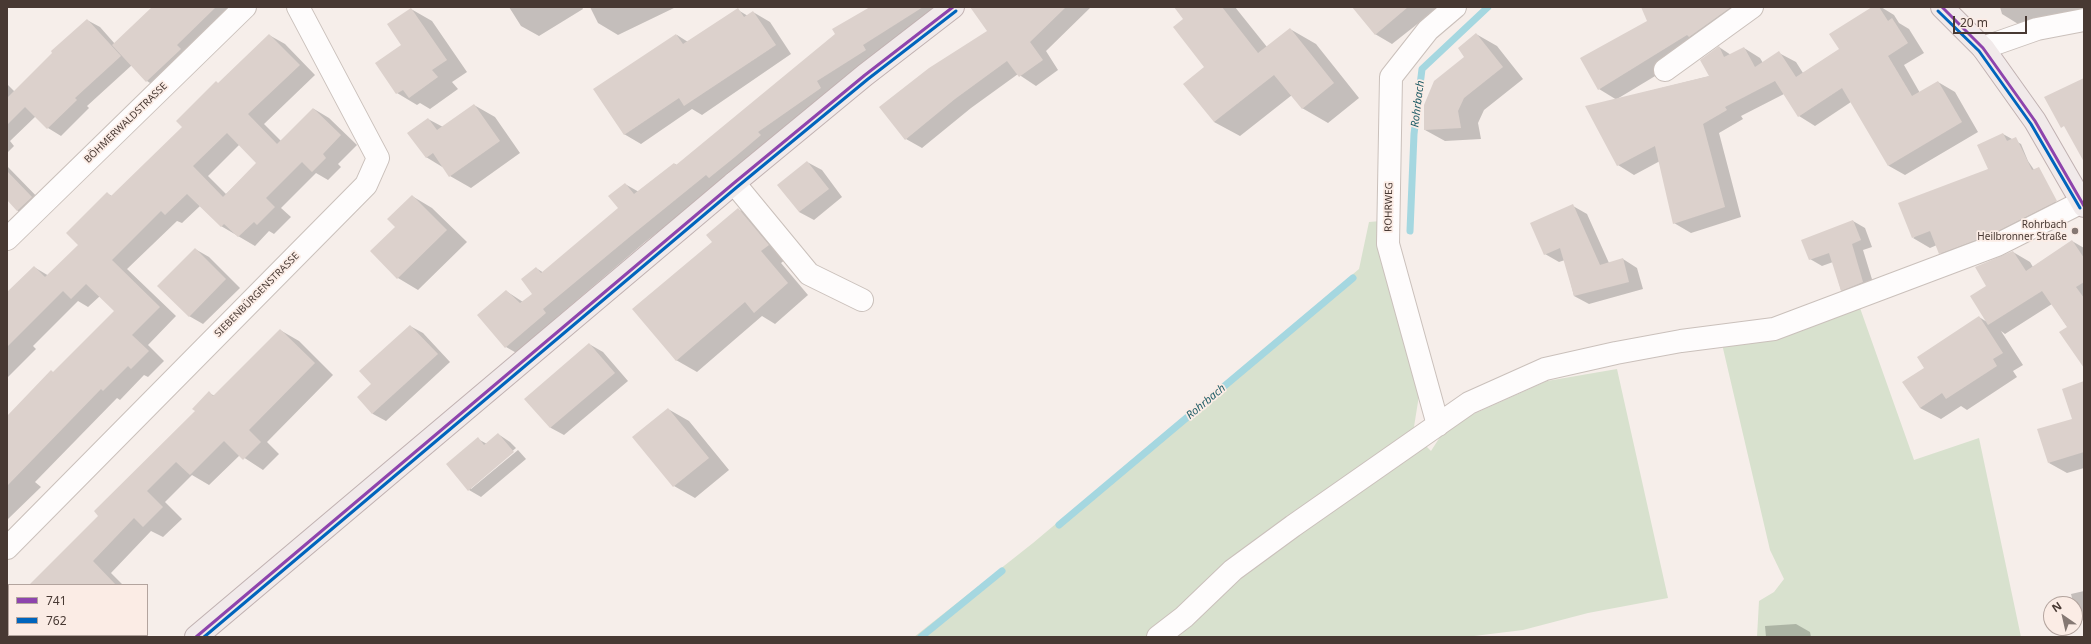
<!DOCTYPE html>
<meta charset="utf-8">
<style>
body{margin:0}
#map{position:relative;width:2091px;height:644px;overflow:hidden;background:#f6eeea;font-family:"Noto Sans",sans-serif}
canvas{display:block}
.frame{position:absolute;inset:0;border:8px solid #483933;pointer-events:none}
.legend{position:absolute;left:8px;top:584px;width:140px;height:52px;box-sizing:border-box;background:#fbece5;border:1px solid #b3a49e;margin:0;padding:5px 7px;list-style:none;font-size:12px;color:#483933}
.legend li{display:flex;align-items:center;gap:8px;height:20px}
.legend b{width:20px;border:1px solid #b3a49e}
.north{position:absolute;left:2043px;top:596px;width:40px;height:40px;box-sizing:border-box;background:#fbece5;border:1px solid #b3a49e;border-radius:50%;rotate:326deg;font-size:11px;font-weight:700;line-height:16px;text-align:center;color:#483933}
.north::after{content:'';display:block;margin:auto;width:14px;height:18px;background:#857873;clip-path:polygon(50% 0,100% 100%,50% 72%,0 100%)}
.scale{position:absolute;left:1953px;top:16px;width:74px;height:18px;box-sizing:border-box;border:2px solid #483933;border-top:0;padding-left:5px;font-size:12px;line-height:14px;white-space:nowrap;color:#483933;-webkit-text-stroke:3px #fbece5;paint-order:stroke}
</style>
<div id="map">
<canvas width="2091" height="644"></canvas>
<div class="frame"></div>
<ul class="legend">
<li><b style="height:5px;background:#8e44ad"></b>741</li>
<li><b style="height:5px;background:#0065bd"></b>762</li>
</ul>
<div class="north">N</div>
<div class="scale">20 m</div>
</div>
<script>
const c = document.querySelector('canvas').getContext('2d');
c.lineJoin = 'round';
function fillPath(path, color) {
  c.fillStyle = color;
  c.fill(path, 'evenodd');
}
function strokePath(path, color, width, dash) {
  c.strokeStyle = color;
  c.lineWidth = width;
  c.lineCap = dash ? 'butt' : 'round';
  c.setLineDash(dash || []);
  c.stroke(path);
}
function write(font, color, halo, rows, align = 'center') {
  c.font = font + ' "Noto Sans",sans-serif';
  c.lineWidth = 3.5;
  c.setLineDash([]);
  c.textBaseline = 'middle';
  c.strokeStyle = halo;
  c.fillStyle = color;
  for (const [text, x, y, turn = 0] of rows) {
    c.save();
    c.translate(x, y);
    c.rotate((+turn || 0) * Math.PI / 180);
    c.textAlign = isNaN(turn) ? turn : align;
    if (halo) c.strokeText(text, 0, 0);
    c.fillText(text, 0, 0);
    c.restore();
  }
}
fillPath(new Path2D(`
 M 1381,221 L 1421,383 L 1413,433 L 1431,451 L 1447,426 L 1547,381 L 1617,369 L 1668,598 L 1588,613 L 1523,630 L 1466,637 L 914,637 L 1033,543 L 1359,269 L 1369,222 Z
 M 1860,308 L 1914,460 L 1979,438 L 2021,637 L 1757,637 L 1759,601 L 1774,592 L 1784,579 L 1770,550 L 1722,344 Z`), '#d8e1ce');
fillPath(new Path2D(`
 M 154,7 L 236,7 L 159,89 L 147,81 L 132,65 L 87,106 L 89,108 L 61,136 L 48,128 L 36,116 L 10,141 L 14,146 L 7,153 L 7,84 L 15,92 L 87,20 L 100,27 L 115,44 Z
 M 509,7 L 582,7 L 583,9 L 539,36 L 521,26 Z
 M 590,7 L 676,7 L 618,35 L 598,23 Z
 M 870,7 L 936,7 L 879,58 L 830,89 L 834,96 L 645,242 L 556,318 L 559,321 L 520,355 L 506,347 L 478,315 L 506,291 L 523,302 L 533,294 L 536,268 L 544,273 L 619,208 L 625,184 L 639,192 L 675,164 L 677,165 Z
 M 974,7 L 1091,7 L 1046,51 L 1058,70 L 1036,86 L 1018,74 L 971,108 L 922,148 L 906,139 L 881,108 L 988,31 Z
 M 1175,7 L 1235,7 L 1267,47 L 1290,29 L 1316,44 L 1359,98 L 1328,123 L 1302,108 L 1292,95 L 1240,136 L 1214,122 L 1206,67 L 1185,19 Z
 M 1353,7 L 1439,7 L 1392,44 L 1375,34 Z
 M 1642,7 L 1745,7 L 1705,46 L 1617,99 L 1710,76 L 1719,47 L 1731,55 L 1744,48 L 1760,58 L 1763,63 L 1779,53 L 1796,62 L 1803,73 L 1840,50 L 1874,7 L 1881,7 L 1894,15 L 1899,23 L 1909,29 L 1924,53 L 1904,65 L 1920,93 L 1938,82 L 1955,92 L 1978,132 L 1905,175 L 1889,166 L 1851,102 L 1815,126 L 1799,116 L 1784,94 L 1741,116 L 1743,119 L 1719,133 L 1741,217 L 1691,233 L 1674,223 L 1660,161 L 1634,175 L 1618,165 L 1617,100 L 1599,89 L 1648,22 Z
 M 2000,7 L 2084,7 L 2084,15 L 2023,27 L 2002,14 Z
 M 411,9 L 432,21 L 467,72 L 452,82 L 458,89 L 430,109 L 420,103 L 417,105 L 397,93 L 403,45 Z
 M 738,10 L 748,16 L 753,12 L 770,22 L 791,54 L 702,115 L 692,109 L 641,144 L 624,134 L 677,35 L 688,42 Z
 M 1476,34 L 1497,46 L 1523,79 L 1484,110 L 1478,123 L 1481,139 L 1445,141 L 1425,130 L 1466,57 Z
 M 269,35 L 285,44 L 315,75 L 264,124 L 281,141 L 314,109 L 329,118 L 357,145 L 338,164 L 341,167 L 328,180 L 316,173 L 281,208 L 291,217 L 274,234 L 269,231 L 255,246 L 221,226 L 200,206 L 182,223 L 177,221 L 127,269 L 176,316 L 148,345 L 164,361 L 148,377 L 144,375 L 120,400 L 117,398 L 35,482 L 41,487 L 7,520 L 7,418 L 116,311 L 100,296 L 88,307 L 78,301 L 33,346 L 36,349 L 7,378 L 7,297 L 34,267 L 49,276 L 80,245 L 108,194 L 112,196 L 183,127 L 218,84 ZM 240,144 L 258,163 L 226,194 L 208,176 Z
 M 474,105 L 495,117 L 520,153 L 471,188 L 450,176 L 444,168 L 426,157 L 428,119 L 443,127 Z
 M 2003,134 L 2021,144 L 2028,161 L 2065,215 L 1957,263 L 1940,253 L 1937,245 L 1930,248 L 1913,238 L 1989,169 Z
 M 807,162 L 822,170 L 842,197 L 814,220 L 799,212 Z
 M 7,166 L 45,205 L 31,218 L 18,211 L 7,199 Z
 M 412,196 L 432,208 L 467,242 L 418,290 L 398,278 L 396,227 Z
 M 1573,206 L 1587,214 L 1609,263 L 1623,259 L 1637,268 L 1643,289 L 1589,304 L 1574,296 L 1565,260 L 1559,262 L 1545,254 Z
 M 738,209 L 759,221 L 789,257 L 781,263 L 808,295 L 775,324 L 762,316 L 697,372 L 676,360 Z
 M 1853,221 L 1865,228 L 1872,247 L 1863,250 L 1875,289 L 1853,297 L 1841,290 L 1833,262 L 1822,266 L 1810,259 Z
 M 2072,241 L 2084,248 L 2084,361 L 2068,328 L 2052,304 L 2005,334 L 2001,331 L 2023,365 L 2013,371 L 2017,377 L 1967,410 L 1961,406 L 1941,419 L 1920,408 L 1925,368 L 1979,317 L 1987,322 L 1988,286 L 2013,252 L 2030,262 L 2033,267 Z
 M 195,249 L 209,257 L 240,288 L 203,324 L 189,316 Z
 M 410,326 L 423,333 L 450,362 L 386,421 L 373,414 L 358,397 L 373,384 Z
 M 280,330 L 299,341 L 333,375 L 267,442 L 279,454 L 263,470 L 240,455 L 209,485 L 192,475 L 165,502 L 182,519 L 163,537 L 151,531 L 111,573 L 123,585 L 30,585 L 100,516 L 196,411 L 209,393 L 215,396 Z
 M 589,344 L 603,352 L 628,381 L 564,435 L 551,428 L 526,399 Z
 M 2084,382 L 2084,468 L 2067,473 L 2049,463 L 2073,420 Z
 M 668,409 L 689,421 L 729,470 L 695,498 L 674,486 L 634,438 Z
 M 498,434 L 510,442 L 516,448 L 471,487 L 471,489 L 518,450 L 526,459 L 481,497 L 469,490 L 478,439 L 487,444 Z
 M 2084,591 L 2084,621 L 2077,617 L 2071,594 Z
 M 1796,624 L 1810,632 L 1811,637 L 1766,637 L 1765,626 Z
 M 7,625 L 9,627 L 9,635 L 18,635 L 20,637 L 7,637 Z`), '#0003');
strokePath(new Path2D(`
 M 1410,231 L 1414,134 L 1422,69 L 1488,7
 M 1059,525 L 1353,278
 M 921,637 L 1002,571`), '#a5d7e0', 7);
fillPath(new Path2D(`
 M 152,7 L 216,7 L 177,45 L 181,49 L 146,82 L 112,45 Z
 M 870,7 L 923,7 L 863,45 L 866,50 L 817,81 L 821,88 L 758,132 L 761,135 L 735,157 L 709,178 L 706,175 L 632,235 L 543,309 L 546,313 L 505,348 L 477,315 L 506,290 L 520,303 L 532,294 L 521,279 L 536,267 L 541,273 L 618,208 L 608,196 L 625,183 L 634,194 L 674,163 L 676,165 L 835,34 L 832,29 Z
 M 970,7 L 1066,7 L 1030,42 L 1043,60 L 1019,77 L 1007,61 L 955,99 L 905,140 L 879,107 L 929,68 L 987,31 Z
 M 1174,7 L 1222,7 L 1258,53 L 1290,28 L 1334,83 L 1302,109 L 1274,75 L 1214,122 L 1183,84 L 1204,67 L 1173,27 L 1183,19 Z
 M 1352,7 L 1408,7 L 1375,35 Z
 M 1641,7 L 1731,7 L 1689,37 L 1687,35 L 1598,90 L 1580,58 L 1647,21 Z
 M 1872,7 L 1879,7 L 1888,21 L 1892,18 L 1908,43 L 1888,56 L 1912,96 L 1938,81 L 1962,122 L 1888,166 L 1842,88 L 1798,117 L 1775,81 L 1725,107 L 1727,110 L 1703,124 L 1725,207 L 1673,224 L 1655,146 L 1617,166 L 1585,106 L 1709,76 L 1700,60 L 1719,46 L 1724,57 L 1744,47 L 1755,67 L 1779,51 L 1796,77 L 1839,49 L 1829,34 Z
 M 411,8 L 447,60 L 432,70 L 438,77 L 409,98 L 403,90 L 396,94 L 375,63 L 401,45 L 387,24 Z
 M 738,8 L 744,17 L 753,11 L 776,45 L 684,106 L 679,98 L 624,135 L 593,89 L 676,34 L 683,44 Z
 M 87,19 L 121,56 L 75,98 L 77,100 L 47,129 L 25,107 L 7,125 L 7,98 L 52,53 L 51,51 Z
 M 1476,33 L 1503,67 L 1464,98 L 1458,111 L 1461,128 L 1424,130 L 1424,105 L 1434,81 L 1464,57 L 1458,48 Z
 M 269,34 L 300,65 L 248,114 L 277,144 L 313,108 L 341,135 L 323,154 L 326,158 L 312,172 L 302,162 L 266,198 L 275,207 L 257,225 L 254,222 L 238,237 L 224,224 L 221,227 L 187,194 L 165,215 L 161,211 L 112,260 L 160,307 L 132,335 L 149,351 L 131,369 L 128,366 L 103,391 L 101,389 L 7,486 L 7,416 L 51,370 L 53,372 L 114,311 L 86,284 L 71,299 L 63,291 L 7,347 L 7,292 L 34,266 L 45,277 L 78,245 L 66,233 L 107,192 L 111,196 L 182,127 L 176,121 L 216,81 L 218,83 ZM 227,133 L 256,163 L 223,197 L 193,166 Z
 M 2084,78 L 2084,162 L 2064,126 L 2061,128 L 2044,97 Z
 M 474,104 L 500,141 L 449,177 L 433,153 L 426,158 L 407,133 L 428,118 L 437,130 Z
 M 2003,133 L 2007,141 L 2016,137 L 2032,170 L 2039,167 L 2057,201 L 1992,234 L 1939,254 L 1930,231 L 1912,238 L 1898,203 L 1988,169 L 1977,145 Z
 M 807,161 L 829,189 L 799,212 L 777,185 Z
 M 7,171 L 32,197 L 17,211 L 7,200 Z
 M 412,195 L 447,230 L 397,279 L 370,251 L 395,227 L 387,219 Z
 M 1573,204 L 1600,265 L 1623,258 L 1629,282 L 1574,296 L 1560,248 L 1544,255 L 1530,223 Z
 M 738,208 L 769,245 L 761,251 L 788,283 L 754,313 L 745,302 L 676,361 L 632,309 L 712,242 L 706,235 Z
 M 1853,220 L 1861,240 L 1852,244 L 1863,282 L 1841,291 L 1829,253 L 1809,260 L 1801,240 Z
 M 2072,240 L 2084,258 L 2084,282 L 2076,287 L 2084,298 L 2084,368 L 2059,332 L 2067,327 L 2042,291 L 1988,325 L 1970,296 L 1986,286 L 1975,267 L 2013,251 L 2026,271 Z
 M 195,248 L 226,279 L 189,317 L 157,286 Z
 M 1979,316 L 2003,353 L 1993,359 L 1997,366 L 1946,399 L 1942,393 L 1920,408 L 1902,382 L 1924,368 L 1917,357 Z
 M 410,325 L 438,354 L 372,414 L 357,397 L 371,384 L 359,371 Z
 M 280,329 L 315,363 L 249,430 L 261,442 L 243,460 L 224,441 L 190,475 L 176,462 L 147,491 L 163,507 L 143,527 L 134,518 L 93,561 L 116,585 L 29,585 L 98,516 L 94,511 L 195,411 L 192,409 L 209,391 L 213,396 Z
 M 589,343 L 615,373 L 550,428 L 524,399 Z
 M 2084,381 L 2084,452 L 2048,463 L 2037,429 L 2072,419 L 2062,389 Z
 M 668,408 L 709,458 L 673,487 L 632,437 Z
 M 498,433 L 514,452 L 468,491 L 446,464 L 478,437 L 484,445 Z`), '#dcd1cc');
const minor = new Path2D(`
 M 1983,48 L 2037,29 L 2084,20
 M 1665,70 L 1752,7
 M 734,183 L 809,274 L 862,300
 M 7,239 L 245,7
 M 1438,425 L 1388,244 L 1391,77 L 1428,30 L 1455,7
 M 7,548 L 366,185 L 378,158 L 298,7
 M 1158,637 L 1184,617 L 1233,570 L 1293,526 L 1469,403 L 1545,369 L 1616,353 L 1681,341 L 1774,329 L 1997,245 L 2082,202`);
const major = new Path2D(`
 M 1942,7 L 1983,48 L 2035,121 L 2084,206
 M 196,637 L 734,183 L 865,75 L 953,7`);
strokePath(minor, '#cac0bb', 24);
strokePath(major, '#c0b1b1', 24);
strokePath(minor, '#fefcfc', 22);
strokePath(major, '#f1eaea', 22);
strokePath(new Path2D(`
 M 1942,7 L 1983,48 L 2035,121 L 2084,206
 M 196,637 L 734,183 L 865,75 L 953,7`), '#8e44ad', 3);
strokePath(new Path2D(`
 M 1938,11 L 1979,51 L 2031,124 L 2080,208
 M 204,637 L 737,187 L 868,79 L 956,11`), '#0065bd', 3);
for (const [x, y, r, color] of [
 [2075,231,4,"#857873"]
]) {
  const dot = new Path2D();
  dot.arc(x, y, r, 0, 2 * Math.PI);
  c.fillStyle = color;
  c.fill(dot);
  strokePath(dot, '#fbece5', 1.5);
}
write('10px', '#483933', '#fbece5', [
 ["BÖHMERWALDSTRASSE",126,123,-44],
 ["ROHRWEG",1389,207,-89],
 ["SIEBENBÜRGENSTRASSE",257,295,-45]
]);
write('10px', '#483933', '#fbece5', [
 ["Rohrbach",2067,225],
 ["Heilbronner Straße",2067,237]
], 'right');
write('italic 11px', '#1f5d67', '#fbece5', [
 ["Rohrbach",1418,104,-83],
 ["Rohrbach",1206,402,-40]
]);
</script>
